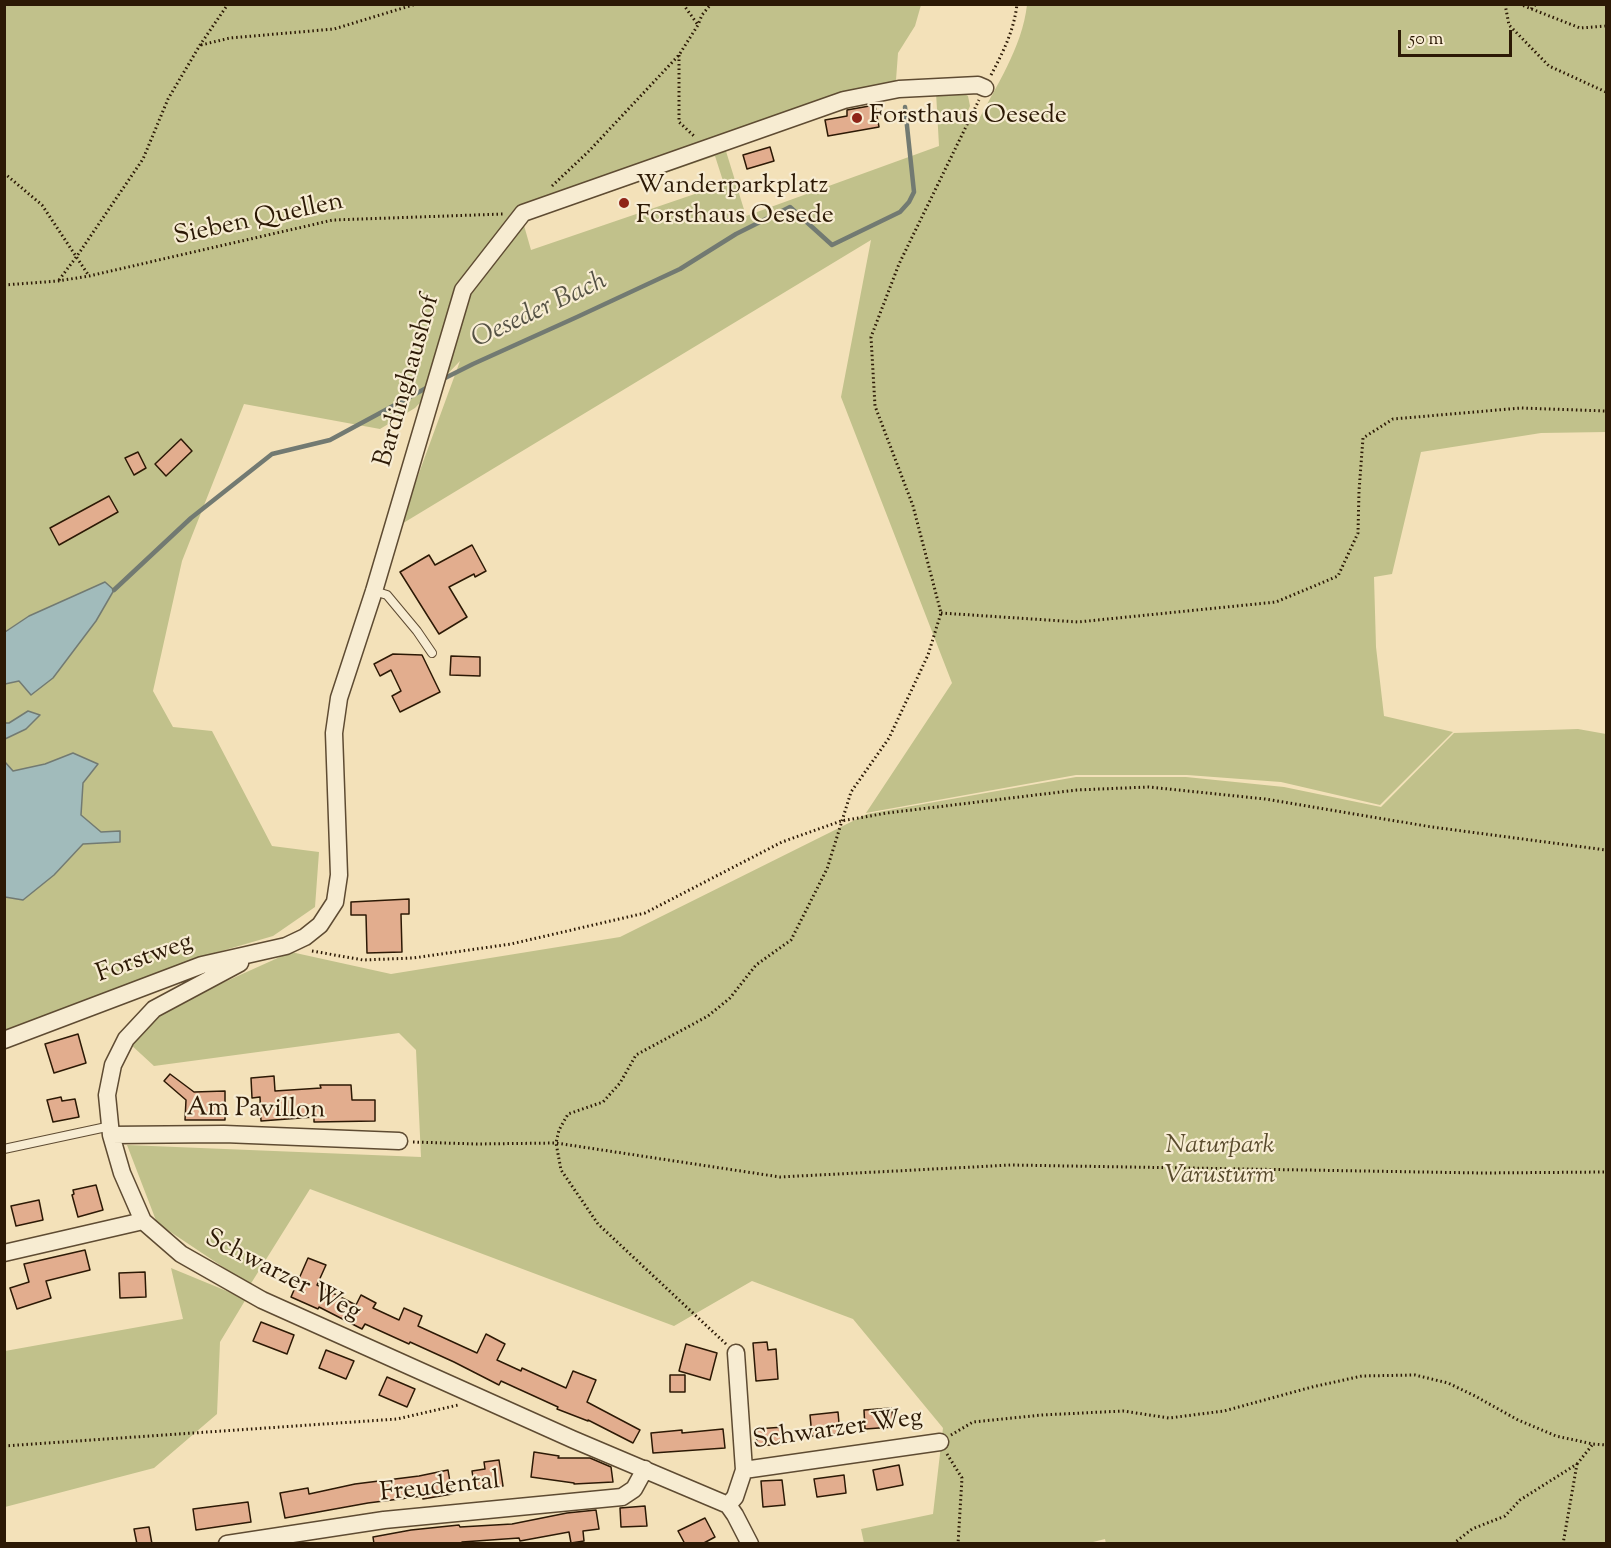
<!DOCTYPE html>
<style>
body{margin:0}
#map{position:relative;width:1611px;height:1548px;overflow:hidden;background:#f3e1b9;font-family:"Sorts Mill Goudy",serif}
canvas{display:block}
.frame{position:absolute;inset:0;border:6px solid #2c1905;pointer-events:none}
.scale{position:absolute;left:1398px;top:30px;width:114px;height:27px;box-sizing:border-box;border:3px solid #2c1905;border-top:0;padding-left:8px;font-size:18px;line-height:21px;white-space:nowrap;color:#2c1905;-webkit-text-stroke:4px #f7ecd2;paint-order:stroke}
</style>
<div id="map">
<canvas width="1611" height="1548"></canvas>
<div class="frame"></div>
<div class="scale">50 m</div>
</div>
<script>
const c = document.querySelector('canvas').getContext('2d');
c.lineJoin = 'round';
function fillPath(path, color) {
  c.fillStyle = color;
  c.fill(path, 'evenodd');
}
function strokePath(path, color, width, dash) {
  c.strokeStyle = color;
  c.lineWidth = width;
  c.lineCap = dash ? 'butt' : 'round';
  c.setLineDash(dash || []);
  c.stroke(path);
}
function write(font, color, halo, rows, align = 'center') {
  c.font = font + ' "Sorts Mill Goudy",serif';
  c.lineWidth = 4.5;
  c.setLineDash([]);
  c.textBaseline = 'middle';
  c.strokeStyle = halo;
  c.fillStyle = color;
  for (const [text, x, y, turn = 0] of rows) {
    c.save();
    c.translate(x, y);
    c.rotate((+turn || 0) * Math.PI / 180);
    c.textAlign = isNaN(turn) ? turn : align;
    if (halo) c.strokeText(text, 0, 0);
    c.fillText(text, 0, 0);
    c.restore();
  }
}
fillPath(new Path2D(`
 M 5,5 L 921,5 L 915,26 L 898,53 L 896,80 L 891,84 L 842,92 L 721,135 L 746,216 L 939,146 L 936,92 L 963,93 L 968,96 L 970,106 L 964,120 L 976,125 C 996,86 1022,48 1027,5 L 1606,5 L 1606,432 L 1541,433 L 1421,452 L 1392,574 L 1374,577 L 1376,647 L 1384,716 L 1453,732 L 1380,805 L 1281,782 L 1187,775 L 1076,775 L 866,813 L 952,683 L 841,397 L 871,240 L 400,525 L 460,361 L 415,408 L 380,429 L 244,404 L 182,561 L 153,691 L 173,727 L 212,731 L 272,846 L 319,852 L 315,907 L 273,936 L 201,957 L 5,1030 L 5,897 L 23,900 L 54,875 L 83,844 L 119,842 L 120,831 L 101,833 L 81,815 L 83,783 L 97,764 L 73,753 L 45,764 L 13,771 L 5,762 L 5,739 L 26,729 L 39,715 L 28,711 L 9,723 L 5,723 L 5,684 L 19,681 L 53,678 L 96,621 L 114,591 L 105,582 L 29,616 L 5,632 ZM 715,156 L 724,184 L 531,250 L 523,222 Z
 M 1578,729 L 1606,734 L 1606,1543 L 1106,1544 L 1105,1539 L 1085,1544 L 864,1543 L 861,1529 L 933,1514 L 943,1428 L 853,1319 L 752,1281 L 674,1326 L 310,1189 L 250,1285 L 157,1223 L 127,1145 L 421,1157 L 416,1050 L 399,1033 L 154,1066 L 129,1043 L 158,1012 L 291,952 L 391,974 L 620,937 L 867,814 L 1076,777 L 1186,777 L 1284,787 L 1381,807 L 1454,733 Z
 M 171,1268 L 246,1299 L 220,1342 L 217,1414 L 154,1468 L 5,1507 L 5,1351 L 183,1319 Z`), '#c1c18b');
const water = new Path2D(`
 M 105,582 L 114,590 L 96,621 L 53,678 L 31,695 L 19,681 L 5,684 L 5,632 L 29,616 Z
 M 28,711 L 40,715 L 26,729 L 5,739 L 5,723 L 9,723 Z
 M 73,753 L 98,764 L 83,783 L 81,815 L 101,832 L 120,831 L 120,842 L 83,844 L 54,875 L 23,900 L 5,897 L 5,762 L 13,771 L 45,764 Z`);
fillPath(water, '#a1bbbb');
strokePath(water, '#727a72', 1.5);
strokePath(new Path2D(`
 M 441,380 L 473,364 L 577,317 L 680,269 L 736,234 L 790,207 L 832,245 L 900,212 L 909,202 L 914,192 L 905,107
 M 114,590 L 191,518 L 272,454 L 330,440 L 430,386`), '#727a72', 4.5);
const building = new Path2D(`
 M 875,105 L 879,127 L 828,136 L 825,120 L 847,116 L 847,110 Z
 M 770,147 L 774,161 L 747,169 L 743,155 Z
 M 181,439 L 192,451 L 166,476 L 155,464 Z
 M 138,452 L 146,468 L 134,475 L 125,458 Z
 M 109,496 L 118,512 L 59,545 L 50,528 Z
 M 472,545 L 486,571 L 475,577 L 474,574 L 449,587 L 467,617 L 439,634 L 400,572 L 429,555 L 435,565 Z
 M 393,654 L 422,655 L 440,692 L 400,712 L 392,696 L 401,691 L 391,670 L 380,676 L 374,664 Z
 M 451,656 L 480,657 L 480,676 L 450,675 Z
 M 409,899 L 409,914 L 401,914 L 402,952 L 367,953 L 366,915 L 351,915 L 351,902 Z
 M 78,1034 L 86,1063 L 54,1073 L 45,1044 Z
 M 170,1074 L 194,1092 L 225,1091 L 225,1120 L 185,1120 L 186,1100 L 164,1081 Z
 M 274,1076 L 275,1091 L 321,1088 L 320,1085 L 351,1085 L 352,1100 L 375,1100 L 375,1121 L 314,1122 L 314,1117 L 261,1121 L 260,1097 L 252,1098 L 251,1078 Z
 M 61,1097 L 62,1101 L 75,1099 L 79,1117 L 53,1122 L 47,1100 Z
 M 96,1185 L 103,1210 L 78,1217 L 72,1195 L 74,1194 L 73,1190 Z
 M 39,1200 L 43,1220 L 16,1226 L 11,1206 Z
 M 85,1250 L 90,1270 L 46,1281 L 51,1298 L 17,1309 L 10,1288 L 29,1282 L 24,1264 Z
 M 308,1258 L 326,1265 L 317,1285 L 356,1305 L 361,1295 L 376,1303 L 373,1308 L 399,1320 L 404,1308 L 422,1316 L 418,1326 L 477,1353 L 486,1334 L 505,1344 L 497,1360 L 521,1371 L 522,1368 L 566,1388 L 573,1371 L 596,1380 L 587,1402 L 640,1430 L 633,1443 L 588,1420 L 588,1421 L 557,1409 L 558,1407 L 501,1381 L 499,1385 L 454,1362 L 410,1342 L 409,1344 L 365,1324 L 362,1329 L 319,1307 L 318,1309 L 291,1297 Z
 M 145,1272 L 146,1297 L 120,1298 L 119,1273 Z
 M 261,1322 L 294,1335 L 287,1354 L 253,1341 Z
 M 767,1342 L 768,1350 L 776,1349 L 778,1379 L 756,1381 L 753,1343 Z
 M 686,1344 L 717,1353 L 710,1380 L 679,1371 Z
 M 326,1350 L 354,1361 L 346,1379 L 319,1368 Z
 M 670,1375 L 685,1375 L 685,1392 L 670,1392 Z
 M 387,1377 L 415,1389 L 407,1407 L 379,1395 Z
 M 892,1408 L 893,1427 L 865,1429 L 864,1410 Z
 M 838,1412 L 840,1434 L 812,1436 L 810,1415 Z
 M 784,1427 L 785,1444 L 757,1446 L 756,1429 Z
 M 723,1429 L 725,1448 L 653,1453 L 651,1433 L 682,1430 L 682,1433 Z
 M 534,1452 L 559,1456 L 558,1458 L 590,1458 L 611,1467 L 613,1482 L 574,1484 L 574,1483 L 531,1477 Z
 M 499,1460 L 503,1486 L 475,1490 L 472,1471 L 485,1469 L 484,1462 Z
 M 899,1465 L 903,1485 L 877,1490 L 873,1470 Z
 M 448,1470 L 452,1494 L 423,1499 L 423,1496 L 368,1503 L 285,1518 L 280,1493 L 308,1488 L 309,1494 L 355,1484 L 419,1476 Z
 M 844,1475 L 846,1493 L 817,1497 L 814,1479 Z
 M 782,1480 L 785,1505 L 763,1507 L 761,1481 Z
 M 248,1502 L 251,1522 L 196,1530 L 193,1509 Z
 M 645,1506 L 647,1526 L 621,1527 L 620,1508 Z
 M 596,1510 L 599,1529 L 583,1531 L 584,1541 L 571,1543 L 569,1532 L 520,1541 L 519,1538 L 462,1542 L 462,1544 L 374,1544 L 373,1537 L 411,1530 L 459,1525 L 460,1527 L 512,1524 L 567,1513 Z
 M 705,1518 L 715,1537 L 702,1544 L 685,1544 L 678,1531 Z
 M 149,1527 L 152,1544 L 137,1544 L 134,1529 Z`);
fillPath(building, '#e2ad8e');
strokePath(building, '#2c1905', 1.5);
const lane = new Path2D(`
 M 374,591 L 387,595 L 417,631 L 432,653
 M 4,1149 L 111,1126`);
const street = new Path2D(`
 M 240,963 L 154,1009 L 126,1039 L 113,1065 L 107,1095 L 111,1135 L 122,1173 L 143,1221 L 181,1254 L 262,1300 L 572,1439 L 728,1505 L 735,1515 L 750,1544
 M 4,1040 L 202,965 L 286,946 L 305,937 L 320,925 L 335,902 L 339,875 L 334,733 L 339,698 L 374,591 L 463,290 L 523,213 L 844,100 L 899,89 L 978,85 L 985,88
 M 111,1135 L 224,1134 L 399,1141
 M 4,1253 L 143,1221
 M 744,1470 L 940,1442
 M 728,1505 L 735,1497 L 744,1470 L 736,1353
 M 227,1544 L 384,1520 L 622,1497 L 634,1489 L 645,1469`);
strokePath(lane, '#5e4b32', 10);
strokePath(street, '#5e4b32', 19);
strokePath(new Path2D(`
 M 683,4 L 698,25
 M 1505,4 L 1509,25 L 1549,66 L 1606,92
 M 1519,4 L 1580,28 L 1606,26
 M 1531,9 L 1536,4
 M 201,45 L 230,38 L 334,29 L 416,4
 M 679,55 L 679,122 L 695,137
 M 991,75 C 1003,52 1014,31 1017,4
 M 4,173 L 42,205 L 89,276
 M 552,186 L 589,151 L 679,55 L 698,25 L 702,15 L 711,4
 M 59,280 L 77,256 L 143,159 L 168,99 L 200,45 L 228,4
 M 4,285 L 58,281 L 89,276 L 333,220 L 503,214
 M 941,613 L 1078,622 L 1276,602 L 1338,576 L 1358,533 L 1359,491 L 1363,438 L 1393,419 L 1521,408 L 1606,411
 M 312,951 L 363,960 L 413,958 L 511,944 L 645,913 L 782,842 L 841,821 L 887,813 L 1077,790 L 1149,787 L 1265,799 L 1432,827 L 1606,850
 M 413,1142 L 476,1144 L 556,1143 L 780,1177 L 1011,1165 L 1481,1173 L 1606,1172
 M 726,1344 L 598,1224 L 561,1170 L 556,1143 L 559,1130 L 568,1114 L 603,1102 L 620,1083 L 636,1055 L 708,1016 L 730,998 L 756,965 L 791,940 L 827,869 L 851,792 L 889,738 L 928,655 L 941,613 L 913,506 L 875,406 L 871,337 L 899,264 L 979,100
 M 951,1435 L 973,1422 L 1042,1415 L 1123,1411 L 1169,1418 L 1224,1411 L 1312,1387 L 1362,1376 L 1415,1375 L 1448,1383 L 1475,1396 L 1518,1420 L 1556,1436 L 1593,1444 L 1606,1445
 M 4,1446 L 397,1419 L 458,1405
 M 947,1454 L 962,1478 L 958,1544
 M 1577,1464 L 1593,1444
 M 1453,1544 L 1472,1529 L 1505,1516 L 1520,1500 L 1577,1464 L 1563,1544`), '#2c1905', 3, [1.5, 3]);
strokePath(lane, '#f7ecd2', 8);
strokePath(street, '#f7ecd2', 16);
for (const [x, y, r, color] of [
 [857,118,6,"#8f2418"],
 [624,203,6,"#8f2418"]
]) {
  const dot = new Path2D();
  dot.arc(x, y, r, 0, 2 * Math.PI);
  c.fillStyle = color;
  c.fill(dot);
  strokePath(dot, '#f7ecd2', 2);
}
write('26px', '#2c1905', '#f7ecd2', [
 ["Forsthaus Oesede",869,118],
 ["Wanderparkplatz",636,188],
 ["Forsthaus Oesede",636,218]
], 'left');
write('26px', '#2c1905', '#f7ecd2', [
 ["Sieben Quellen",259,221,-12],
 ["Bardinghaushof",409,381,-74],
 ["Forstweg",145,960,-20],
 ["Am Pavillon",256,1111,1],
 ["Schwarzer Weg",282,1277,27],
 ["Schwarzer Weg",838,1431,-8],
 ["Freudental",440,1489,-6]
]);
write('italic 26px', '#594b2d', '#f7ecd2', [
 ["Naturpark",1220,1148],
 ["Varusturm",1220,1178]
]);
write('italic 27px', '#555245', '#f7ecd2', [
 ["Oeseder Bach",540,312,-25]
]);
</script>
